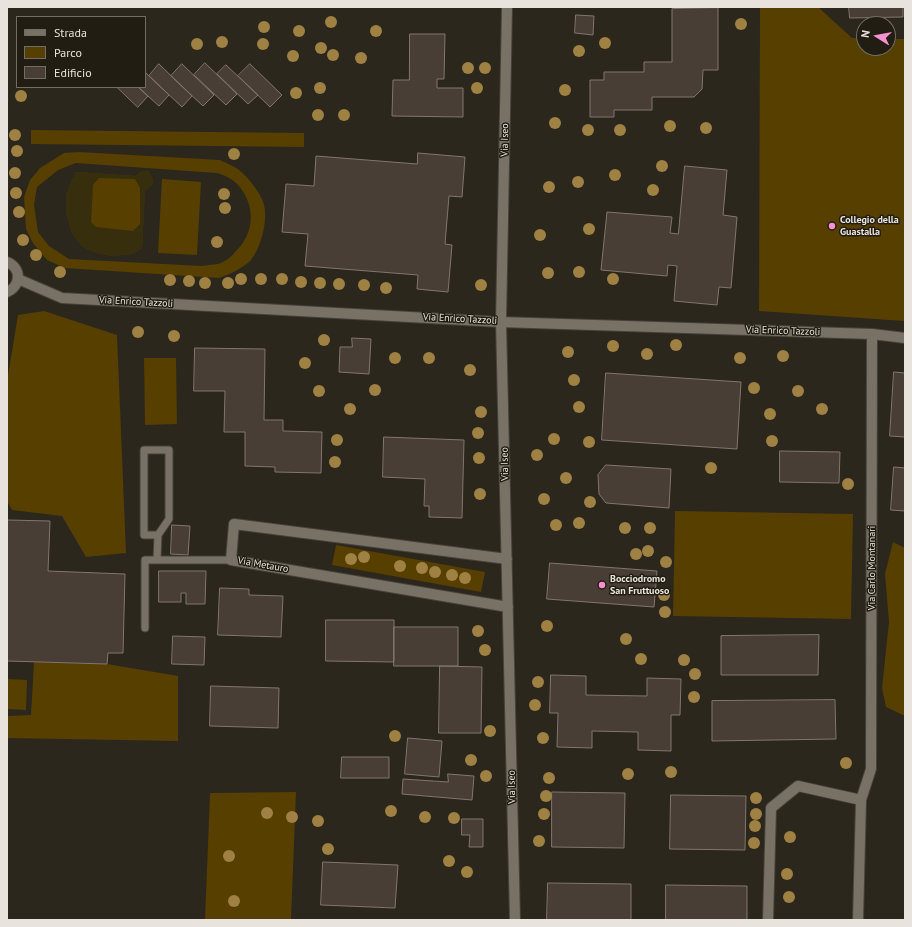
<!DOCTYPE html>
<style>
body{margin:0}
#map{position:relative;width:912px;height:927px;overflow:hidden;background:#2c271c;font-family:"PT Sans",sans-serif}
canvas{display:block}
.frame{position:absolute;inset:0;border:8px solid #e8e4dd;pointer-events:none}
.legend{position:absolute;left:16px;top:16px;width:130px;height:72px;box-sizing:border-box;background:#221d13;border:1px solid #716d64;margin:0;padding:5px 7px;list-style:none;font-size:12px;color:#e8e4dd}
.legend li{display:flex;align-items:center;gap:8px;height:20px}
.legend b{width:20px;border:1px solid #716d64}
.north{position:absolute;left:856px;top:16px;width:40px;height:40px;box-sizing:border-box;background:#221d13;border:1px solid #716d64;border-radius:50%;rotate:281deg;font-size:11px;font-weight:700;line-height:16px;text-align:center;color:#e8e4dd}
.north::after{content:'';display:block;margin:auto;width:14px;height:18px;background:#f590d1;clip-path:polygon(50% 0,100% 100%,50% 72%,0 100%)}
</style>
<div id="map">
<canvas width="912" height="927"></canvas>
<div class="frame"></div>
<ul class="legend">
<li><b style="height:5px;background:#787266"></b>Strada</li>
<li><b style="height:11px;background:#573f00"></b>Parco</li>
<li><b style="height:11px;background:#493e36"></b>Edificio</li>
</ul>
<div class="north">N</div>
</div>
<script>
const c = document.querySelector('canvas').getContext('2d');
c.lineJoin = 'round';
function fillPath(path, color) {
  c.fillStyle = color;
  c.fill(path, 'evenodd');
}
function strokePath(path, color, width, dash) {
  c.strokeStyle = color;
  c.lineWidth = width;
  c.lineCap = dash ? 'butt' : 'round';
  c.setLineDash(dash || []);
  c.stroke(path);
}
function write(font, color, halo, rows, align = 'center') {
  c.font = font + ' "PT Sans",sans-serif';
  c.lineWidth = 3;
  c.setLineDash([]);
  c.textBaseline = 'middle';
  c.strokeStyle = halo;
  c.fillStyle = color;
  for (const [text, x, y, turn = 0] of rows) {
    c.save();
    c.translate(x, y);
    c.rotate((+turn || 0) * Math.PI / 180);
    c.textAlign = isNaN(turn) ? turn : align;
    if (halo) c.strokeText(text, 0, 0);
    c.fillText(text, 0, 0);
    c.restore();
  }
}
fillPath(new Path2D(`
 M 760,7 L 818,7 L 852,38 L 864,38 L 864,48 L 888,48 L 888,39 L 905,39 L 905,321 L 759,311 Z
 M 31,130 L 304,133 L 304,147 L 31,144 Z
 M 79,152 L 220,160 C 226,163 234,166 239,170 C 247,176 262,194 264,205 C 268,220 261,248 251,260 C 242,269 230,274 219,278 L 65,268 L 47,260 L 33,243 L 26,229 L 24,197 L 30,180 L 40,168 L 64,153 ZM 76,163 L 217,173 C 224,175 233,179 238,185 C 256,205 255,234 235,252 C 231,257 224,263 217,264 C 212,265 207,265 202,266 L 69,259 L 49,246 L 38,232 L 34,205 L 37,187 L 58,170 Z
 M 142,171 L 148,171 L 152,177 L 153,184 L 145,191 L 142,248 L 132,254 L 112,256 L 96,253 L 82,246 L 72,233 L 66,212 L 66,195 L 76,172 L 135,176 Z
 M 162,179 L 201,182 L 197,255 L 158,253 Z
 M 44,311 L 117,335 L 126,553 L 86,557 L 62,516 L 12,510 L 7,501 L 7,381 L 18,315 Z
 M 144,358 L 176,358 L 177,424 L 145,425 Z
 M 675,511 L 853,514 L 851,619 L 673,616 Z
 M 893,542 L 905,548 L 905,716 L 886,707 L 882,688 L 889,622 L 885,574 Z
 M 336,545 L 485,572 L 481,592 L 332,565 Z
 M 34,662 L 107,664 L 178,676 L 178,741 L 7,738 L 7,716 L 31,715 Z
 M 7,679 L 27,680 L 26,710 L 7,709 Z
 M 296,792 L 291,920 L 205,920 L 210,793 Z`), '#573f00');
fillPath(new Path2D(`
 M 142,171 L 148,171 L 152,177 L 153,184 L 145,191 L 142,248 L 132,254 L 112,256 L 96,253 L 82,246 L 72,233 L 66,212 L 66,195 L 76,172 L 135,176 ZM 99,178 L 135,179 L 140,188 L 140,224 L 133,231 L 96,227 L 91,222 L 93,185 Z`), '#372e0d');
const building = new Path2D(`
 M 849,7 L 903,7 L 903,17 L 850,18 Z
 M 718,8 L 718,70 L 703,70 L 702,89 L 694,97 L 652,97 L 652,110 L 614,110 L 614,117 L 590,117 L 590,80 L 604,80 L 604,72 L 644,72 L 644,62 L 672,62 L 672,9 Z
 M 576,15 L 594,16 L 593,35 L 575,33 Z
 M 410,34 L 445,34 L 444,79 L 437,79 L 437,88 L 463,88 L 463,117 L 392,116 L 393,80 L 409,80 Z
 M 205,63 L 237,94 L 226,105 L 194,75 Z
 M 159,64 L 192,96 L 182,107 L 149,76 Z
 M 182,64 L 214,95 L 203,106 L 171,76 Z
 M 250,64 L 282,95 L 270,107 L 238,76 Z
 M 226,65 L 258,95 L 248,104 L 217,74 Z
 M 145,72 L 169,95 L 159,106 L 138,87 L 145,87 Z
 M 117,87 L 138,87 L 148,96 L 138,107 Z
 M 418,153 L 465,157 L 462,197 L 449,196 L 445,244 L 452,245 L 448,292 L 417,289 L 418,275 L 305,266 L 308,234 L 282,232 L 286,184 L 314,186 L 316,156 L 417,164 Z
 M 685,166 L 727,170 L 723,215 L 737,217 L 731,288 L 719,287 L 717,305 L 674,301 L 677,266 L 668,265 L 667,276 L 601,270 L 607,212 L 672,217 L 670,233 L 678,234 Z
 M 352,338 L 371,339 L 369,374 L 339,372 L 340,347 L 352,347 Z
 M 195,348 L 265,349 L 264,420 L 283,420 L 283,431 L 322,432 L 321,473 L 275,472 L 275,467 L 245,466 L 245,432 L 224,432 L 225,391 L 194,391 Z
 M 894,372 L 905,373 L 905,437 L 890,436 Z
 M 606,373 L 741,382 L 737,449 L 602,440 Z
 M 384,437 L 464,440 L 462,518 L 429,517 L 429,506 L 424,506 L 425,479 L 383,477 Z
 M 780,451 L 840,452 L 839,483 L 780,482 Z
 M 606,465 L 671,469 L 669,508 L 606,503 L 599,494 L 598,475 Z
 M 894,467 L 905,468 L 905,511 L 891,510 Z
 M 7,520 L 50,521 L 48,571 L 125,574 L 123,653 L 108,653 L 107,664 L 7,661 Z
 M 172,525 L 190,526 L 188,555 L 171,554 Z
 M 550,563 L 657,571 L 654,607 L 547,599 Z
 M 159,571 L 206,571 L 205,604 L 186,604 L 186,593 L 181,593 L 181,602 L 159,602 Z
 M 220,588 L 249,589 L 249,595 L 283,596 L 281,637 L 218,635 Z
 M 326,620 L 394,620 L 394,662 L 326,661 Z
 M 394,627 L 458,627 L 458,666 L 394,666 Z
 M 819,635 L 818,675 L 721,675 L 721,636 Z
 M 173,636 L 205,637 L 204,665 L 172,664 Z
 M 440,666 L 482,667 L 481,733 L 439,733 Z
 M 551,675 L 586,676 L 586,695 L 647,696 L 647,678 L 681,679 L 680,715 L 671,715 L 671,751 L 638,750 L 638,732 L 592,731 L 592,748 L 557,747 L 558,713 L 550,713 Z
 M 211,686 L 279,688 L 278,728 L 210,726 Z
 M 835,700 L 836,739 L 712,741 L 712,701 Z
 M 408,738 L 442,741 L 439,777 L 405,774 Z
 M 342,757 L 389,757 L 389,778 L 341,778 Z
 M 448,774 L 474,776 L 472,800 L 402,794 L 403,779 L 448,782 Z
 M 552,792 L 625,793 L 624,848 L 552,847 Z
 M 671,795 L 746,796 L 745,850 L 670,849 Z
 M 462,819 L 483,819 L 483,847 L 469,847 L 470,835 L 462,835 Z
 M 323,862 L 398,865 L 395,908 L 321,905 Z
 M 548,883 L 631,884 L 631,920 L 547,920 Z
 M 666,885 L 747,886 L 747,920 L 666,920 Z`);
fillPath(building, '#493e36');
strokePath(building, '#82766d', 1);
const lane = new Path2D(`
 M 157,560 L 158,535 L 169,519 L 169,450 L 144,450 L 144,535 L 158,535
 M 145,628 L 145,560 L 231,560`);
const street = new Path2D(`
 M 507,7 L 501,322 L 515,920
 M 7,262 C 22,268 21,286 7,292
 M 18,279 L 62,298 L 501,322 L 872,334 L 905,338
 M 507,559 L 234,524 L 231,560 L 508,607
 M 768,920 L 771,808 L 798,786 L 861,800
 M 858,920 L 861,800 L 871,769 L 872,334`);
strokePath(lane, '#47423a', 9);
strokePath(street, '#47423a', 12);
strokePath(lane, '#787266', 7);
strokePath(street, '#787266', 10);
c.fillStyle = '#9e8143';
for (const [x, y] of [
 [331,22],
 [741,24],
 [264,27],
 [299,31],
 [376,31],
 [222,42],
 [605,43],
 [197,44],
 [263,44],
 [321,48],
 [579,51],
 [333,55],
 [293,56],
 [361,58],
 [468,68],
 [485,68],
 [320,88],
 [477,88],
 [565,90],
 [296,93],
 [21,96],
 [318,115],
 [344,115],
 [555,123],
 [670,126],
 [706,128],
 [588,130],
 [620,130],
 [15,135],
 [17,151],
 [234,154],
 [662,166],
 [15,173],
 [615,175],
 [578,182],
 [549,187],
 [653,190],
 [16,193],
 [224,194],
 [225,208],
 [19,212],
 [589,229],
 [540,235],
 [23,240],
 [217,242],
 [36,255],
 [60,272],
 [579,272],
 [548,273],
 [241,279],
 [261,279],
 [282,279],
 [613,279],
 [170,280],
 [189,281],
 [301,282],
 [205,283],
 [228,283],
 [320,283],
 [339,284],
 [364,285],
 [481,285],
 [386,288],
 [138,332],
 [174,336],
 [324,340],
 [676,345],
 [613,346],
 [568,352],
 [647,354],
 [783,356],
 [395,358],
 [429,358],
 [740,358],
 [305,363],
 [470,370],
 [574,380],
 [754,388],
 [375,390],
 [319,391],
 [798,391],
 [579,407],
 [350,409],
 [822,409],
 [481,412],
 [770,414],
 [478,433],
 [554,439],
 [337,440],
 [772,441],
 [589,442],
 [537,455],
 [479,458],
 [335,462],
 [711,468],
 [566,478],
 [848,484],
 [480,494],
 [544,499],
 [590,502],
 [579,523],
 [556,525],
 [625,528],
 [650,528],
 [648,551],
 [636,554],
 [364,557],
 [351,559],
 [666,562],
 [400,566],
 [422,568],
 [435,572],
 [452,575],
 [465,578],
 [664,595],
 [665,612],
 [547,626],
 [478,631],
 [626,639],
 [485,650],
 [641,659],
 [684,660],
 [695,674],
 [538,682],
 [694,697],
 [535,705],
 [490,731],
 [395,736],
 [543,738],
 [471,760],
 [846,763],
 [671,772],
 [628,774],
 [486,776],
 [549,778],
 [546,796],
 [756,798],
 [391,811],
 [267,813],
 [544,814],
 [756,814],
 [292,817],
 [425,817],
 [454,818],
 [318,821],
 [755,826],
 [790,837],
 [539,841],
 [754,843],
 [328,849],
 [229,856],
 [449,861],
 [467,872],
 [787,874],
 [789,897],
 [234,901]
]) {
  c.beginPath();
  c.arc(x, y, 6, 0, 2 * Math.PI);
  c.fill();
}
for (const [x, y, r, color] of [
 [832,226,4,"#f590d1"],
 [602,585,4,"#f590d1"]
]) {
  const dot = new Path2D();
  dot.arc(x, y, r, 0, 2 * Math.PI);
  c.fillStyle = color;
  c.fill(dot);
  strokePath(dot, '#221d13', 1.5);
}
write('10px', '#e8e4dd', '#221d13', [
 ["Via Iseo",505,140,-89],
 ["Via Enrico Tazzoli",136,302,3],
 ["Via Enrico Tazzoli",460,319,3],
 ["Via Enrico Tazzoli",783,331,2],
 ["Via Iseo",505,464,-91],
 ["Via Metauro",263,565,10],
 ["Via Carlo Montanari",872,568,-90],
 ["Via Iseo",512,787,-91]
]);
write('bold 10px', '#e8e4dd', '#221d13', [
 ["Collegio della",840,220],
 ["Guastalla",840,232],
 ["Bocciodromo",610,579],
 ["San Fruttuoso",610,591]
], 'left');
</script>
